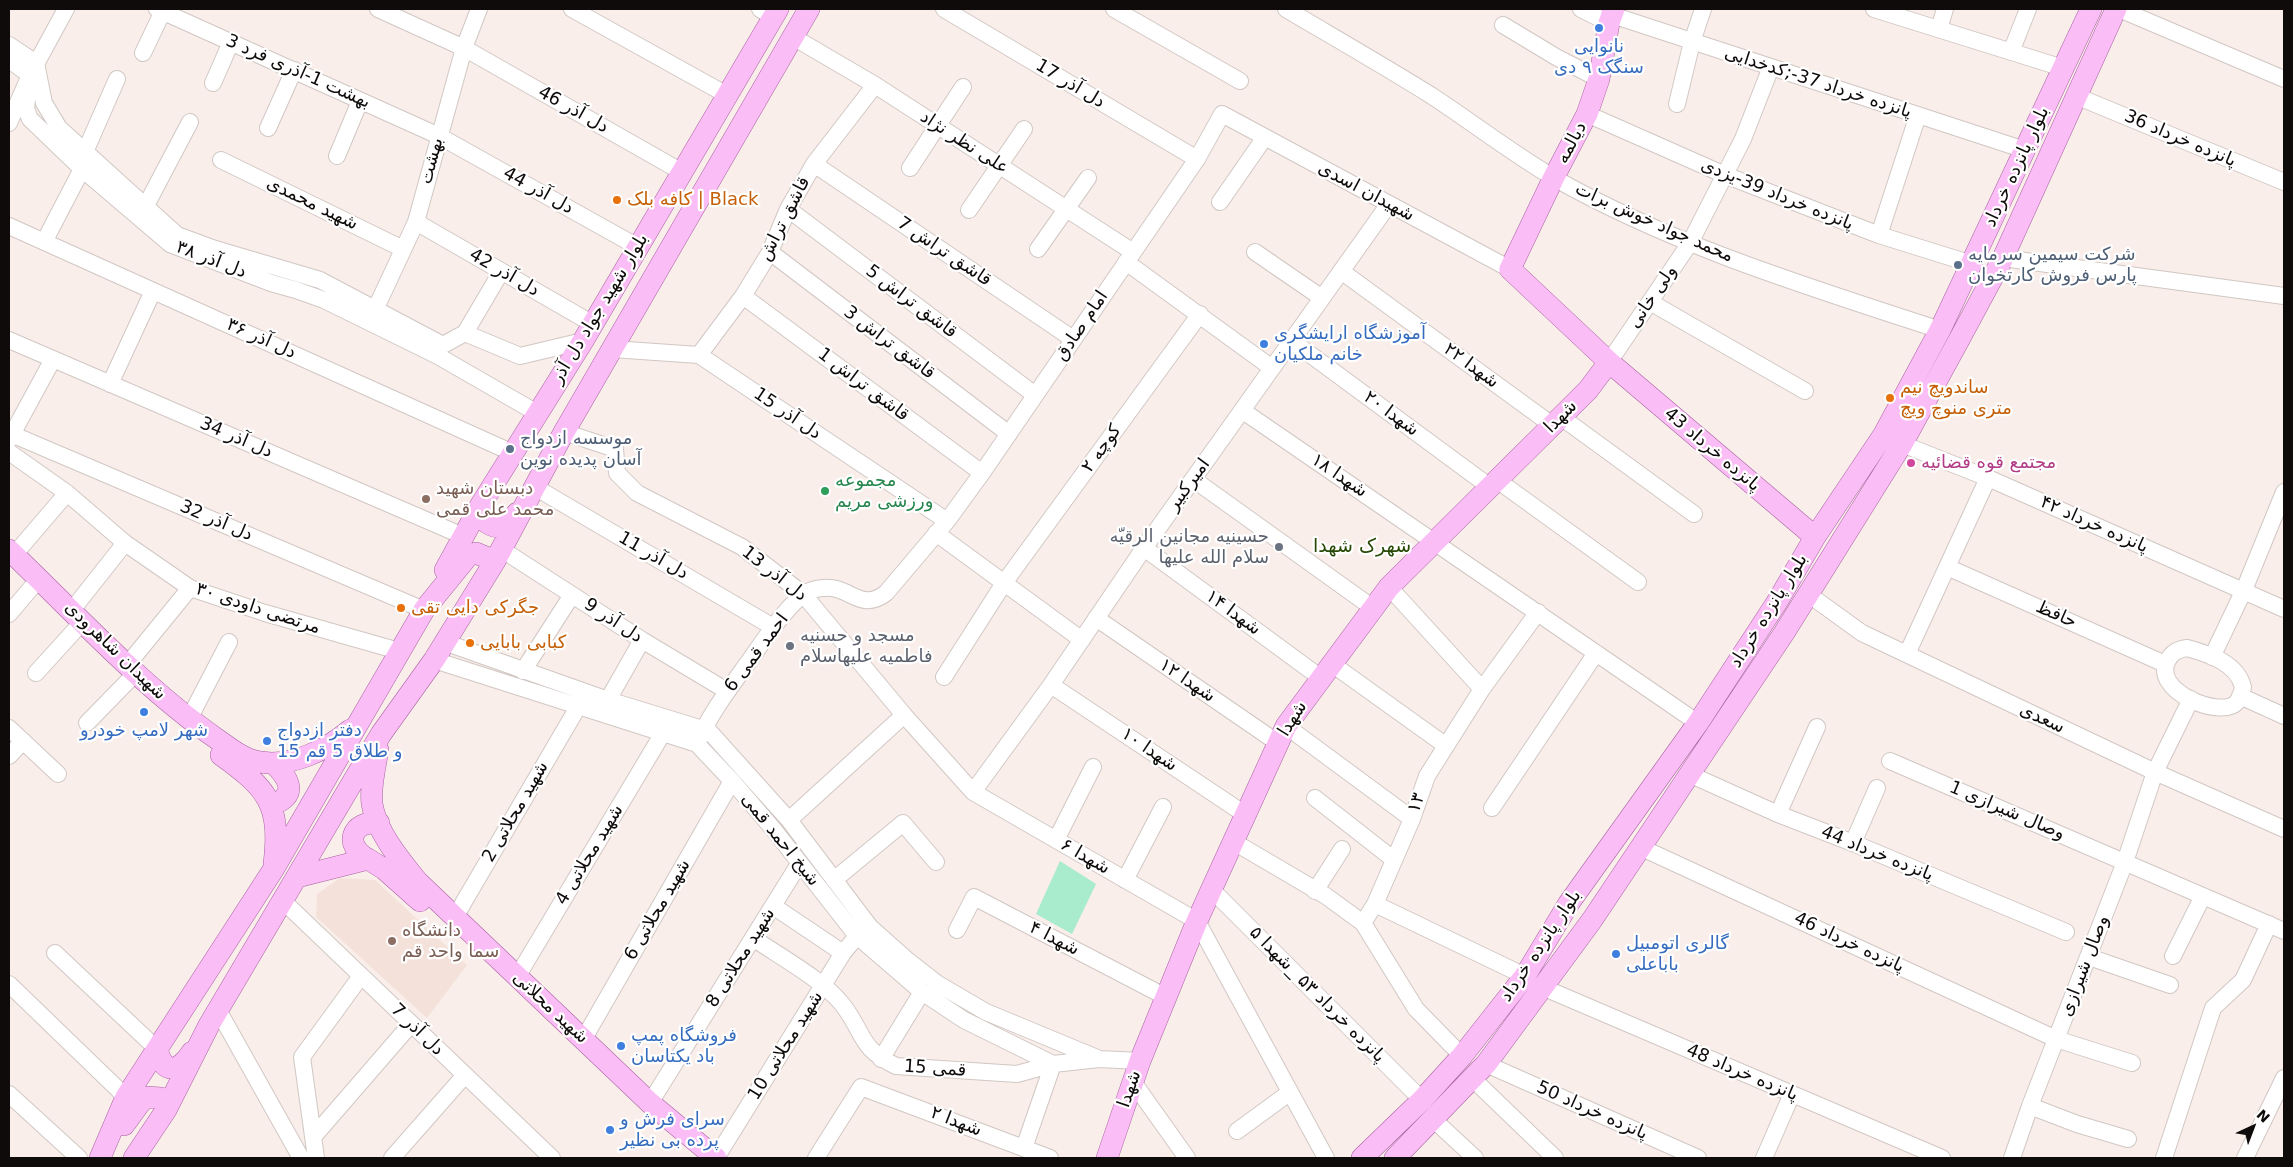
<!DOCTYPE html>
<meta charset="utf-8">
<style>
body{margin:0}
#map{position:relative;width:2293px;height:1167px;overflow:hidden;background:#f9eeea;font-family:"DejaVu Sans",sans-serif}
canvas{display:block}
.frame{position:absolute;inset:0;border:10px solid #0e0b0a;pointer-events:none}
.north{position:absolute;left:2228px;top:1102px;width:50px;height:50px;-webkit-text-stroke:4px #fff;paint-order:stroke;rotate:43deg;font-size:14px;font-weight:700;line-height:20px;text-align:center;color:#0e0b0a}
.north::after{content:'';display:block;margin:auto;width:18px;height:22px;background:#0e0b0a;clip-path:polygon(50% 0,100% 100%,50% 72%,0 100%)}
</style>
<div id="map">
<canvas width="2293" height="1167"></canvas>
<div class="frame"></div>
<div class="north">N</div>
</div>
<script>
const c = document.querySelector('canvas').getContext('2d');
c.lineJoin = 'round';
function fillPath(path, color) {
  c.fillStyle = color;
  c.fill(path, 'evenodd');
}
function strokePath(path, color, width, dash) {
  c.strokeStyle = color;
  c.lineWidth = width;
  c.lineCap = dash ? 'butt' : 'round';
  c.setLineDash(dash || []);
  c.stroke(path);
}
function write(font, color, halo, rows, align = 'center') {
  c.font = font + ' "DejaVu Sans","Noto Sans Arabic",sans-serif';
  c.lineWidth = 4.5;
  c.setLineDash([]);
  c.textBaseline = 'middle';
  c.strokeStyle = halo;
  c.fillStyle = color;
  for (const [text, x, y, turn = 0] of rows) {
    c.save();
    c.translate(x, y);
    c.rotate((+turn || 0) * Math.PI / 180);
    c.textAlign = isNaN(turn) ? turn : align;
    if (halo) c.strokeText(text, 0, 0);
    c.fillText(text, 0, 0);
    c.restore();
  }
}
fillPath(new Path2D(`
 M 340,878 L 375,880 L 467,965 L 427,1018 L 316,917 L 317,894 Z`), '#f4e2da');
fillPath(new Path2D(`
 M 1060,861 L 1096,884 L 1072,934 L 1036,914 Z`), '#a9ebcd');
const minor = new Path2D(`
 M 157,9 L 439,136 L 638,247
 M 378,9 L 464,48 L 682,172
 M 572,9 L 727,95
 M 760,9 L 773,17
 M 944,9 L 1197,159
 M 1114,9 L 1240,81
 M 1286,9 C 1335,38 1384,66 1432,96 C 1473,123 1512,153 1554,178 C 1674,246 1809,287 1940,330
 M 1581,9 L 1609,23
 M 1874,9 L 2063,68
 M 2119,9 L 2284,79
 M 1612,15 L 2025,150
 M 1503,25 L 1556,57 L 1599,79
 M 1939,29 L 1945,9
 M 793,37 L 875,85 L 1133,252
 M 9,45 L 36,63
 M 2011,52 L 2028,9
 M 143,53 L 163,11
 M 9,60 L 30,75
 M 36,63 L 44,103 L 59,128 L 177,235 L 215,249 L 320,280 L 443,345 L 465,333 L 501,272
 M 30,75 L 26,109 L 30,119 L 82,169 L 170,244 L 271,283 L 296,290 L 324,300 L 438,356 L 537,413
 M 213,83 L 231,42
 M 2076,96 L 2284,182
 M 1677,104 L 1692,42 L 1703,9
 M 1587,114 L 1725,175 L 1879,235 L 1972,264
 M 9,123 L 30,75 L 66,9
 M 268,128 L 294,70
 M 85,152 L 117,79
 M 337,156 L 360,101
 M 221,160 L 403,249
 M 814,164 L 1073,339
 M 910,168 L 963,87
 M 1220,202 L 1265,137
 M 788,209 L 1035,395
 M 969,210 L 1024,129
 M 141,215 L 190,122
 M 416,222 L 593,324
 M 9,226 L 513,453
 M 1879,235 L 1918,115
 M 44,242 L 82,169
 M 1038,249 L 1088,178
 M 770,252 L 1009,434
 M 1255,252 L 1322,298
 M 2003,258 L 2284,296
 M 1126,262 L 1272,368
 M 1341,271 L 1552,425
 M 743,296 L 982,473
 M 1650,302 L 1805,391
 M 375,310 L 416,222 L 464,48 L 479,9
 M 465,333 L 520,356 L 583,341
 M 9,340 L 463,536
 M 1292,341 L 1490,487
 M 612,349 L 699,355 L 947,521
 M 699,355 L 743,296 L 770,252 L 788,209 L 814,164 L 875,85
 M 1609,362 L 1690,243 L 1743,139 L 1771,67
 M 110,384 L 153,291
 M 1243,411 L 1698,723
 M 1561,417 L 1694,514
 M 564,432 L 615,449 L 617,473 L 637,493 L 742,547 L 803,594 L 904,715 L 973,792 L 1197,921 L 1326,1158
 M 9,433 L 424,610
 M 9,440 L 53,359
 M 1902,444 L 1988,478 L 2284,609
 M 9,452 L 67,493 L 125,543 L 190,588 L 265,613 L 399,651
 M 1193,479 L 1373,608
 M 1497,480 L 1638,582
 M 533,486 L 773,627
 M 936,533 L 1082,640
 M 1144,548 L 1321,678
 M 501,549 L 642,640 L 727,691
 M 14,555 L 67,493
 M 1947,567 L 2165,664
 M 1389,587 L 1482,689
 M 1808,594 L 1862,633 L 2155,772 L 2284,829
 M 72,610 L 125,543
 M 9,614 L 32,587
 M 1096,618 L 1278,743
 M 444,642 L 608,700 L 709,731 L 789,820 L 870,927 L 906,959 L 938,984 L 986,1012 L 1097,1058
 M 2187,648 C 2209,654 2237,663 2243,687 C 2242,692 2240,698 2237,702 C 2222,720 2150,691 2168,660 C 2172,652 2179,649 2187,648 Z
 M 1907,654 L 1988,478
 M 2212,657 L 2244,590 L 2284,492
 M 434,660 L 697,744 L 732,781 L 774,830 L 857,936 L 922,992 L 964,1020 L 1053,1064 L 1099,1059 L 1140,1061
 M 128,664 L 190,588
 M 1332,664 L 1445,745
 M 523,671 L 572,595
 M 36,673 L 76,629
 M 944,677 L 1004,583 L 1200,314
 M 1051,685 L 1246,815
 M 2240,696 L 2284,716
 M 608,700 L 642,640
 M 189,719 L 229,642
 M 87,723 L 129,680
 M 1286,726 L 1412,819
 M 9,728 L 58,774
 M 697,744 C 709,715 729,689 747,664 C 764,640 780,615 802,595 C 806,592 817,588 823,588 C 850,585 860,613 886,593 L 947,521 L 982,473 L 1197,159 L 1222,114 L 1510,269
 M 9,756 L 23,741
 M 1890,761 L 2284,931
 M 1689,774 L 1778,814 L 1853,843 L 2066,932
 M 973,792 L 1051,685 L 1144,548 L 1389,204
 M 1315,798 L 1393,859
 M 1492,808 L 1596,653
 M 1778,814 L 1817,727
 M 789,820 L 904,715
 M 1056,840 L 1093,767
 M 1234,842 L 1326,896 L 1363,923 L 1416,1009 L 1462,1056
 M 1853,843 L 1877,788
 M 1642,848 L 2056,1039 L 2132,1063
 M 834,880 L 903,823 L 936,862
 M 1125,880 L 1163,807
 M 1212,890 L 1422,1100
 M 1315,891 L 1342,849
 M 283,901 L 552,1158
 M 1375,904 L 1525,976
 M 773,906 L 843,953
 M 455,917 L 578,707
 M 1363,923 L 1375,904 L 1412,819 L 1427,776 L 1482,689 L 1538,612
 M 957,930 L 974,897 L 1166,997
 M 753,938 C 779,956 823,980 842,1004 C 865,1033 858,1048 896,1066 L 1017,1074 L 1053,1064
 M 55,953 L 157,1049
 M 2173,956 L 2203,896
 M 2089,957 L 2170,985
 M 517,977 L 663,733
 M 9,984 L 126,1097
 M 1542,987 L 1942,1158
 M 218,1010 L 301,1158
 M 583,1040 L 732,781
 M 881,1059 L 922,992
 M 1486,1064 L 1698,1158
 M 1472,1078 L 1555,1158
 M 1133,1082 L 1187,1158
 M 9,1094 L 79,1158
 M 650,1103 L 799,864
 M 2030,1106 L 2077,1124 L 2128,1139
 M 1434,1120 L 1475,1158
 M 1237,1131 L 1289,1093
 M 314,1136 L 411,1024
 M 1024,1148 L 1053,1064
 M 316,1158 L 302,1057 L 361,976
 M 392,1158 L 465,1075
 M 716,1158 L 843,953 L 857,936
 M 816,1158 L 861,1087 L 1050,1158
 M 1764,1158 L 1792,1094
 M 2012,1158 L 2030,1106 L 2125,862 L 2155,772 L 2191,699
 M 2164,1158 L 2213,1008 L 2243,980 L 2269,924
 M 2245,1158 L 2284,1078`);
const major = new Path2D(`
 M 1614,9 L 1609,23 L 1599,79 L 1587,114 L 1554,177 L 1510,269 L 1609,362 L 1815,537
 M 480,506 L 482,519 C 497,532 506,529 517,513
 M 9,550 C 76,614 141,686 217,739 C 230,748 244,760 260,762 C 293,767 326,750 350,730
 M 445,570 L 480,506 L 583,341 L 778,9
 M 378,750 C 375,768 370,787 372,804 C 376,831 401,861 417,881 L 650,1103 L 716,1158
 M 221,755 C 268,789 281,804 274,864
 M 272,805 C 299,795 289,778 273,763
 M 368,859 C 343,846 351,820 379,823
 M 297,877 L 368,859 L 384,869 L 420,901
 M 157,1049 C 164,1076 179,1072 192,1052
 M 124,1125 L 140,1103 L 147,1097 L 161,1098 L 165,1103 L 166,1110
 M 100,1158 L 126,1097 L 273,870 L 424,610 L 468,556 L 476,553 L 495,561
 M 134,1158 L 166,1110 L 209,1025 L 381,734 L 434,660 L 495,561 L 564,432 L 809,9
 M 1107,1158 L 1140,1061 L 1197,921 L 1286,726 L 1389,587 L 1588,390 L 1609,362
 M 1362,1158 L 1422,1100 L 1462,1056 L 1525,976 L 1569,903 L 1698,723 L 1777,602 L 1815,537 L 1884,434 L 1940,330 L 2091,9
 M 1395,1158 L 1486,1064 L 1592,920 L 1784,633 L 1902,444 L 1960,338 L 2003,258 L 2116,9`);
strokePath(minor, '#d1c7c3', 18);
strokePath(major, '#a762a0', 22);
strokePath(minor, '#fff', 16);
strokePath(major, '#fbbdf6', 21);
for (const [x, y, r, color] of [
 [1599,28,5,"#3f7fe0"],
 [617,200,5,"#e8710a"],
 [1958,265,5,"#5c6f8a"],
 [1264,344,5,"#3f7fe0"],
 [1890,398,5,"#e8710a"],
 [510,449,5,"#5c6f8a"],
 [1911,463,5,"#d1479c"],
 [825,491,5,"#2e9e5b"],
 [426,499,5,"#8d6e63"],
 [1279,547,5,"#6b7280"],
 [401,608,5,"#e8710a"],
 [470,643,5,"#e8710a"],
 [790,646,5,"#6b7280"],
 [144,712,5,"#3f7fe0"],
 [267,741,5,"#3f7fe0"],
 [392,941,5,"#8d6e63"],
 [1616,954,5,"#3f7fe0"],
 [621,1046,5,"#3f7fe0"],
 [610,1130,5,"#3f7fe0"]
]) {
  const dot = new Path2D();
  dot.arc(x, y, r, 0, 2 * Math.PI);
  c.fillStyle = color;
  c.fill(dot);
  strokePath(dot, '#fff', 2);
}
write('18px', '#366cbe', '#fff', [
 ["نانوایی",1599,47,"center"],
 ["سنگک ۹ دی",1599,68,"center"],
 ["آموزشگاه ارایشگری",1274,334],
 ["خانم ملکیان",1274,355],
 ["شهر لامپ خودرو",144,731,"center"],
 ["دفتر ازدواج",277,731],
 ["15 و طلاق 5 قم",277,752],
 ["گالری اتومبیل",1626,944],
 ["باباعلی",1626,965],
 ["فروشگاه پمپ",631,1036],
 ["باد یکتاسان",631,1057],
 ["سرای فرش و",620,1120],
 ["پرده بی نظیر",620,1141]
], 'left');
write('18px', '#0e0b0a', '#fff', [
 ["بهشت 1-آذری فرد 3",298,72,24],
 ["پانزده خرداد 37-;کدخدایی",1818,83,18],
 ["دل آذر 17",1070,84,31],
 ["دل آذر 46",573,110,29],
 ["پانزده خرداد 36",2180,139,23],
 ["علی نظر نژاد",964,143,33],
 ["دیالمه",1572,143,-62],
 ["بهشت",432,161,-75],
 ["بلوار پانزده خرداد",2017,167,-65],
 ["دل آذر 44",538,191,29],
 ["شهیدان اسدی",1366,192,28],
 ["پانزده خرداد 39-یزدی",1777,195,22],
 ["شهید محمدی",312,204,26],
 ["قاشق تراش",785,219,-63],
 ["محمد جواد خوش برات",1654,223,24],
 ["قاشق تراش 7",944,252,34],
 ["دل آذر ۳۸",211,260,21],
 ["دل آذر 42",504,273,30],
 ["ولی خانی",1653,297,-56],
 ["قاشق تراش 5",911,302,37],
 ["بلوار شهید جواد دل آذر",600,309,-59],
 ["امام صادق",1082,326,-56],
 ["دل آذر ۳۶",261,339,24],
 ["قاشق تراش 3",889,343,37],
 ["شهدا ۲۲",1471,366,36],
 ["قاشق تراش 1",863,385,37],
 ["دل آذر 15",787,414,34],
 ["شهدا ۲۰",1391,414,36],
 ["شهدا",1561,417,-45],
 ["دل آذر 34",236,438,23],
 ["کوچه ۲",1102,449,-54],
 ["پانزده خرداد 43",1712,450,40],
 ["شهدا ۱۸",1339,476,34],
 ["امیرکبیر",1189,485,-54],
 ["دل آذر 32",216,521,23],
 ["پانزده خرداد ۴۲",2094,525,24],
 ["دل آذر 11",653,556,30],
 ["دل آذر 13",774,574,38],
 ["۳۰ مرتضی داودی",258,609,18],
 ["بلوار پانزده خرداد",1769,611,-58],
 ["شهدا ۱۴",1233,613,36],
 ["حافظ",2056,615,24],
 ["دل آذر 9",613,621,33],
 ["شهیدان شاهرودی",115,651,44],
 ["احمد قمی 6",757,653,-53],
 ["شهدا ۱۲",1187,681,34],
 ["شهدا",1293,719,-58],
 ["سعدی",2042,719,25],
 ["شهدا ۱۰",1149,750,34],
 ["۱۳",1417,803,-71],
 ["وصال شیرازی 1",2007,811,23],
 ["شهید محلاتی 2",516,812,-60],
 ["شیخ احمد قمی",780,840,51],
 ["پانزده خرداد 44",1877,854,22],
 ["شهید محلاتی 4",590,855,-59],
 ["شهدا ۶",1085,857,30],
 ["شهید محلاتی 6",658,910,-60],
 ["شهدا ۴",1054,939,27],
 ["پانزده خرداد 46",1849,943,25],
 ["بلوار پانزده خرداد",1541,946,-56],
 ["شهید محلاتی 8",741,958,-58],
 ["وصال شیرازی",2085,966,-69],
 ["پانزده خرداد ۵۳ _شهدا ۵",1317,995,45],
 ["شهید محلاتی",550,1008,43],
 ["دل آذر 7",417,1030,44],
 ["شهید محلاتی 10",786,1046,-58],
 ["قمی 15",935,1069,4],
 ["پانزده خرداد 48",1742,1073,23],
 ["شهدا",1130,1089,-71],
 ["پانزده خرداد 50",1592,1111,24],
 ["شهدا ۲",956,1122,21]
]);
write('18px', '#c56008', '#fff', [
 ["کافه بلک | Black",627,200],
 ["ساندویچ نیم",1900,388],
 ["متری منوچ ویچ",1900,409],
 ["جگرکی دایی تقی",411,608],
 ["کبابی بابایی",480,643]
], 'left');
write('18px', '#4e5e75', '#fff', [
 ["شرکت سیمین سرمایه",1968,255],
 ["پارس فروش کارتخوان",1968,276],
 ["موسسه ازدواج",520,439],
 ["آسان پدیده نوین",520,460]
], 'left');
write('18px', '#b23c85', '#fff', [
 ["مجتمع قوه قضائیه",1921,463]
], 'left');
write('18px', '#27864d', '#fff', [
 ["مجموعه",835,481],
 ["ورزشی مریم",835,502]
], 'left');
write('18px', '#785e54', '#fff', [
 ["دبستان شهید",436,489],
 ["محمد علی قمی",436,510],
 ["دانشگاه",402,931],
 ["سما واحد قم",402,952]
], 'left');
write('18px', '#5b616d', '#fff', [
 ["حسینیه مجانین الرقیّه",1269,537],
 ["سلام الله علیها",1269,558],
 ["مسجد و حسنیه",800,636,"left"],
 ["فاطمیه علیهاسلام",800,657,"left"]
], 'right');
write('19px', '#274905', '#fff', [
 ["شهرک شهدا",1362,547]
]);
</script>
